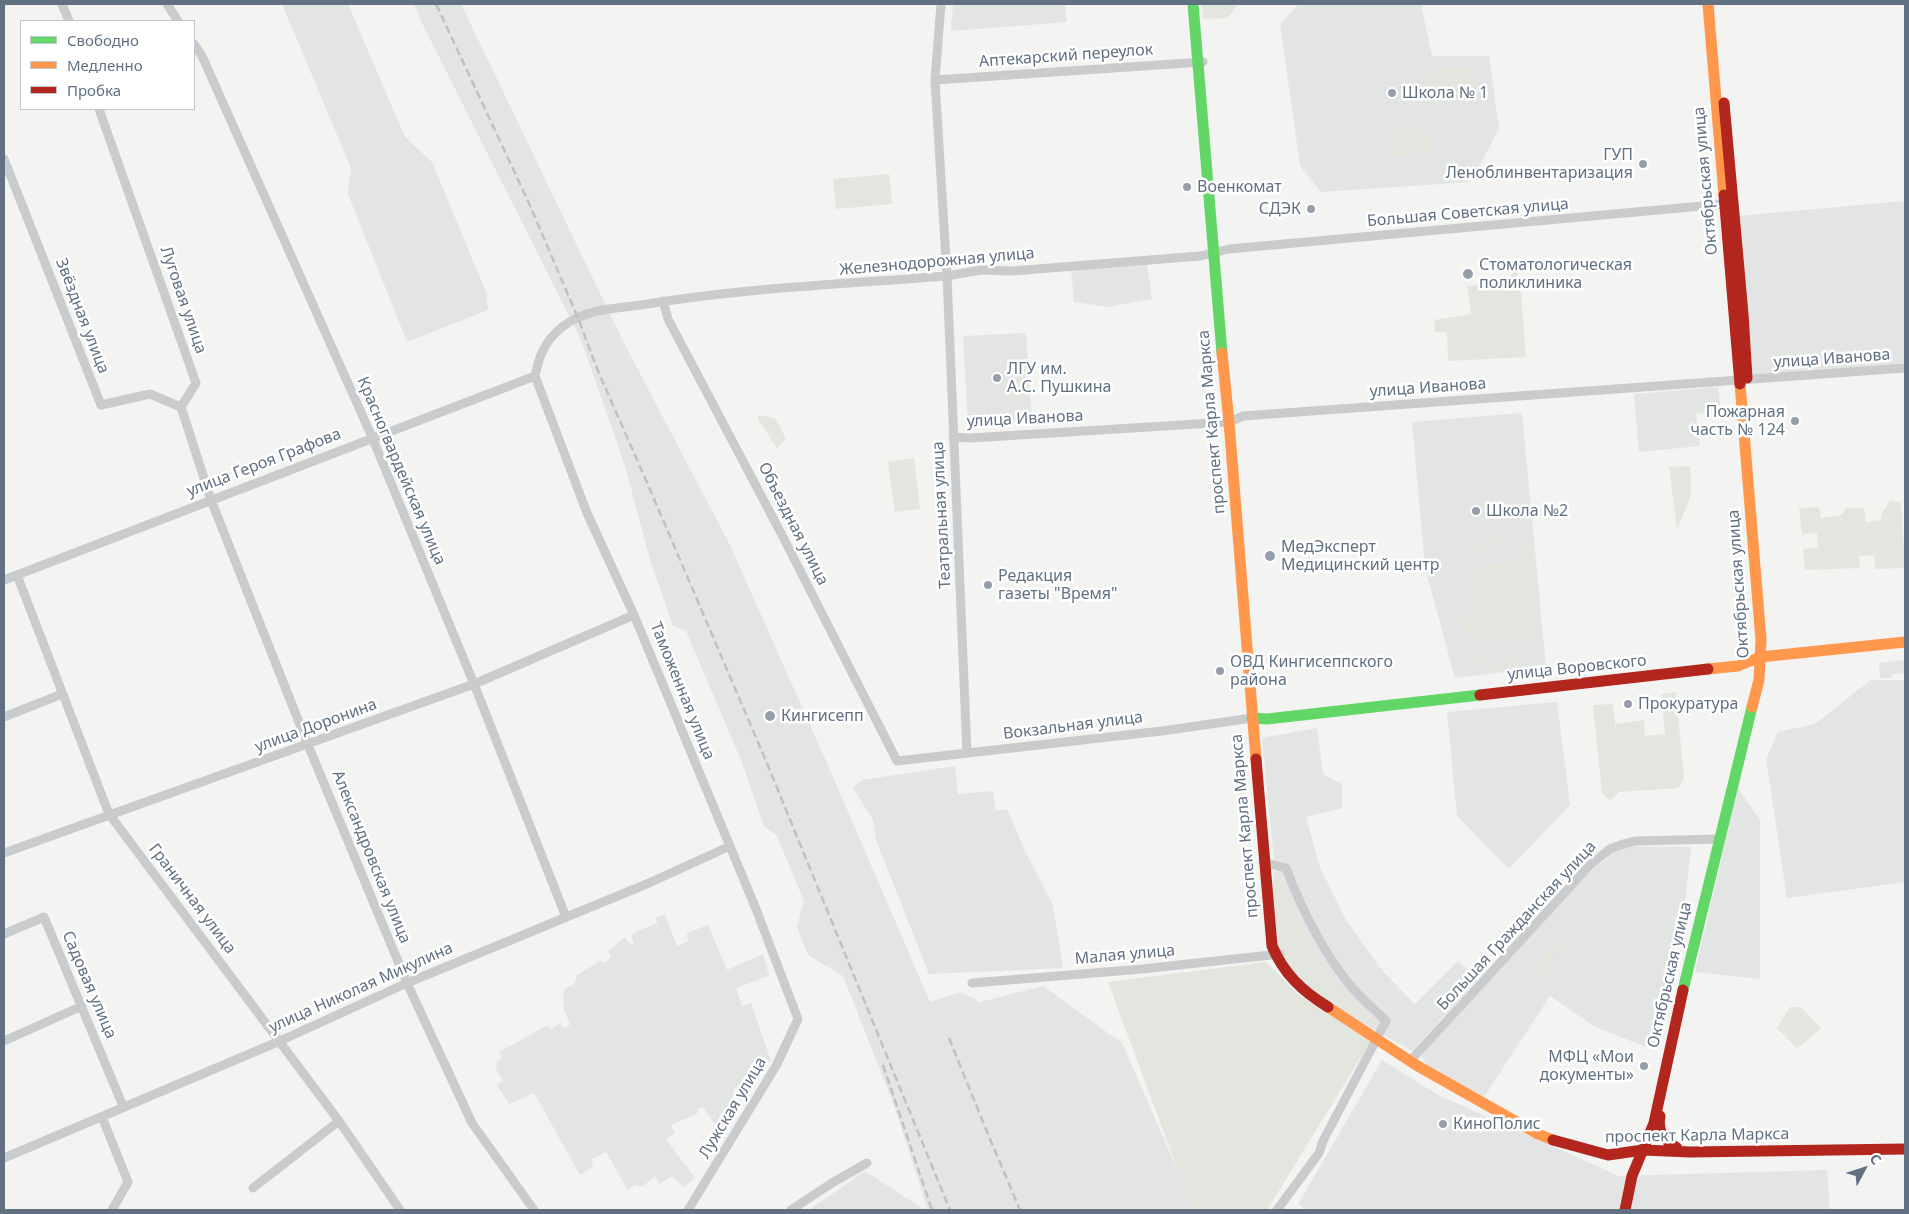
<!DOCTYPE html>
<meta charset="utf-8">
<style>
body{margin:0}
#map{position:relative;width:1909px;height:1214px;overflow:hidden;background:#f3f3f1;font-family:"Noto Sans",sans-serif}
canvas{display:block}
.frame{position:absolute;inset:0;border:5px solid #627182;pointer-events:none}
.legend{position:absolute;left:20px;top:20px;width:175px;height:90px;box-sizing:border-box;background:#fff;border:1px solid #c0c6cd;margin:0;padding:6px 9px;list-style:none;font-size:15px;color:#627182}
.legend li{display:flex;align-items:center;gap:10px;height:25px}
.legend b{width:25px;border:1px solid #c0c6cd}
.north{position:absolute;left:1839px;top:1144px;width:50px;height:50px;-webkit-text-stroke:4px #fff;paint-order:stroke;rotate:50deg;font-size:14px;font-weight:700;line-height:20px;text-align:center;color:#627182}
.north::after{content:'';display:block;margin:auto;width:18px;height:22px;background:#627182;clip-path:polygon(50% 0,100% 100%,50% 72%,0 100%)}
</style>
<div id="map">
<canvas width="1909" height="1214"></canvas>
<div class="frame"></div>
<ul class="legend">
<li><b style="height:6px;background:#63d668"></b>Свободно</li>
<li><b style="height:6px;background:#ff974d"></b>Медленно</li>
<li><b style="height:6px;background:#b3261e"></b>Пробка</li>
</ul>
<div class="north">С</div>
</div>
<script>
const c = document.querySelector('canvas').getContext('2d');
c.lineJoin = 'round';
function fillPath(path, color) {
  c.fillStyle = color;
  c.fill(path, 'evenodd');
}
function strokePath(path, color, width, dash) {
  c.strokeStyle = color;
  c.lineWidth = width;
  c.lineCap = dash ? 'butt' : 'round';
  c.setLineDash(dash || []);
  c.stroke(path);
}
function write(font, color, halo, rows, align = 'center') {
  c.font = font + ' "Noto Sans",sans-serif';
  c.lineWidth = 5;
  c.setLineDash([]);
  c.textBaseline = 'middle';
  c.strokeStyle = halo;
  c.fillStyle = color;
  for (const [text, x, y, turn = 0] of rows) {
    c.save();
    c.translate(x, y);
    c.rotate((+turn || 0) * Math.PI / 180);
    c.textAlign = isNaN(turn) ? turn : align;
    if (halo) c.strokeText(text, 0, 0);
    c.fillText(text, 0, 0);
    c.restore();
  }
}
fillPath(new Path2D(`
 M 282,4 L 348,4 L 405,137 L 432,162 L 486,292 L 488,310 L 407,342 L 348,194 L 351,168 Z
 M 414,4 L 461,4 L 622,339 L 730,545 L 827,763 L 930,1002 L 961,992 L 980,1002 L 1043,986 L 1122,1043 L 1195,1210 L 928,1210 L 893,1103 L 843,976 L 808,955 L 797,927 L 804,901 L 777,836 L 764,826 L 741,760 L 686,631 L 673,626 L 651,563 L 625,466 L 581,340 L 422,23 Z
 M 953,4 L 1065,4 L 1067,22 L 951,31 Z
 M 1299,4 L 1421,4 L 1432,56 L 1489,56 L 1499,129 L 1471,182 L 1321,192 L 1300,166 L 1280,24 Z
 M 1905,201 L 1905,369 L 1739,380 L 1726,217 Z
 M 1147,264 L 1152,299 L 1108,307 L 1074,302 L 1071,270 Z
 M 1026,333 L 1032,420 L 968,423 L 963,336 Z
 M 1718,387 L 1721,411 L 1696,414 L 1700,446 L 1639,452 L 1634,394 Z
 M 1522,413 L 1546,667 L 1455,678 L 1425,568 L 1412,422 Z
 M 1905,660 L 1905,673 L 1892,674 L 1891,678 L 1880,678 L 1879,663 Z
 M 1871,680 L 1905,680 L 1905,882 L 1787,898 L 1766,759 L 1778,732 L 1815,724 Z
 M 1557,702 L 1570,805 L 1509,869 L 1457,816 L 1447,712 Z
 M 1317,728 L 1323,774 L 1342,784 L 1342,808 L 1306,817 L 1319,865 L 1346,920 L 1381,969 L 1415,1004 L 1458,961 L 1478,979 L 1412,1051 L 1317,997 L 1297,980 L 1285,956 L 1276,945 L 1270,899 L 1275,870 L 1262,738 Z
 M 955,766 L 958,794 L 993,791 L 996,811 L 1007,809 L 1025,851 L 1053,905 L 1063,968 L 929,974 L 876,840 L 873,820 L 853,788 L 862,780 Z
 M 1738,788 L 1760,820 L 1760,979 L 1695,972 Z
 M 1623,846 L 1691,847 L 1685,902 L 1666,982 L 1654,1050 L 1595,1027 L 1550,996 L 1484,1097 L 1428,1066 L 1421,1055 L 1588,873 Z
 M 665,914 L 677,946 L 688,941 L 687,933 L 708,925 L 727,970 L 763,954 L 769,976 L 736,988 L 742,1006 L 751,1003 L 771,1061 L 764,1064 L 765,1067 L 761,1069 L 762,1073 L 756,1075 L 758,1081 L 734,1089 L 733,1097 L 740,1103 L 728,1118 L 721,1113 L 719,1114 L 726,1126 L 719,1131 L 703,1107 L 697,1109 L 698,1113 L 671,1125 L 675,1133 L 666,1139 L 695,1178 L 684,1187 L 672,1176 L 660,1184 L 655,1176 L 642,1187 L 635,1185 L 628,1190 L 606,1152 L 592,1159 L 593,1166 L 580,1175 L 534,1093 L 509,1104 L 497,1085 L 503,1080 L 496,1069 L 497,1062 L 502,1058 L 499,1052 L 548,1025 L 551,1029 L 560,1023 L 563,1028 L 570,1025 L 564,1009 L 563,995 L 565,988 L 572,986 L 577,979 L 576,976 L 601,960 L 603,963 L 611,958 L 608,951 L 625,937 L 630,945 L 634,944 L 632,937 L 633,933 L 657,923 L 656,917 Z
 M 1382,1060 L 1440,1096 L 1619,1176 L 1827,1170 L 1830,1210 L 1308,1210 L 1298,1204 Z
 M 865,1171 L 925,1210 L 809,1210 Z`), '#e3e5e4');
fillPath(new Path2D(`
 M 1202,4 L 1239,4 L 1227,18 L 1203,19 Z
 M 1469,67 L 1476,71 L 1477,93 L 1472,98 L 1423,101 L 1419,97 L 1417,76 L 1420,71 Z
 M 1430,128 L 1432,153 L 1388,157 L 1386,132 Z
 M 889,174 L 892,204 L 836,209 L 833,179 Z
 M 1516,268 L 1521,293 L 1526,357 L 1448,361 L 1447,332 L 1435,332 L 1434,320 L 1471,314 L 1467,286 L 1507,281 Z
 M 1012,372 L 1027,372 L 1028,402 L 1013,402 Z
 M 761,415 L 776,419 L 786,439 L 777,448 L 759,421 L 758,417 Z
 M 914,458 L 920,509 L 895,512 L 888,462 Z
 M 1690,466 L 1691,495 L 1677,530 L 1669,467 Z
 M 1890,501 L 1901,502 L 1905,568 L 1875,569 L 1874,555 L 1859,556 L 1860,568 L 1805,570 L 1803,549 L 1818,548 L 1817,533 L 1802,534 L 1799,508 L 1819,507 L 1821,518 L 1842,515 L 1846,508 L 1864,508 L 1866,522 L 1881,520 L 1881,515 Z
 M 1526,522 L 1531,522 L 1539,637 C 1535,653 1525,665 1509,668 C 1500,670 1491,668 1483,663 C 1461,650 1465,623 1464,601 C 1463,587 1459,571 1465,559 C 1478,531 1510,533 1529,552 ZM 1501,543 C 1512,545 1523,550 1529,561 C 1531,567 1535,634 1534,641 C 1530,654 1513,662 1501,662 C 1491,662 1480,656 1475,648 C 1472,643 1466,572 1468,565 C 1471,550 1488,544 1501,543 Z
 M 1524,562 L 1530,639 L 1478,643 L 1472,566 Z
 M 1676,692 L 1684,780 L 1678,788 L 1619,792 L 1610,801 L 1602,793 L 1593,705 L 1613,704 L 1616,730 L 1616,724 L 1644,720 L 1645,736 L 1665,734 L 1661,694 Z
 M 1275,870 L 1279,870 C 1293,910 1316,961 1345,992 C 1355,1003 1368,1012 1380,1022 L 1377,1028 L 1339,1005 L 1317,997 L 1297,980 L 1285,956 L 1276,945 L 1270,899 Z
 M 1555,941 L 1564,947 L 1556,956 L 1559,960 L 1540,981 L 1533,976 L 1532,970 Z
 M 1266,962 L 1299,995 L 1371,1041 L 1267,1210 L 1195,1210 L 1190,1203 L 1108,982 Z
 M 1790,1007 L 1801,1007 L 1821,1028 L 1797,1049 L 1777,1028 Z`), '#e2e6df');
strokePath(new Path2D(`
 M 62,4 L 69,21
 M 167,4 L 178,21
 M 941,4 L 935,80 L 947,276 L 967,753
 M 194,44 L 202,56 L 372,437 L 474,684 L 566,917
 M 935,80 L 1203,62
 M 99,109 L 196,383 L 181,407 L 211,500 L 308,745 L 407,983 L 472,1123 L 534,1210
 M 4,159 L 101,405 L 150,394 L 181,407
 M 663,301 L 668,319 L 783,537 L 897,761 L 1162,731 L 1252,718
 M 535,376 C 540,351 548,335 571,321 C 591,309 618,308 641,305 C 742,288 845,284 947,276 L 981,270 L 1012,271 L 1200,256 L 1229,249 L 1724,204
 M 535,376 L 587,513 L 634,615 L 756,909 L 798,1019 L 776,1066 L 688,1210
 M 953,437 L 971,438 L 1229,422 L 1243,416 L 1905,368
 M 17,575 L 109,814 L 339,1121 L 400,1210
 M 4,580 L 535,376
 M 4,717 L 62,694
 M 4,853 L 474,684 L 634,615
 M 1263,862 L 1286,868 C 1301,907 1320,947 1346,980 C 1357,995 1373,1008 1386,1021 L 1323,1141 L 1319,1153 L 1277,1210
 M 4,934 L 44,917 L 123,1106
 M 972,983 L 1142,969 L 1280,954
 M 4,1041 L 82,1006
 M 1410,1061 L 1590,865 L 1610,849 L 1623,844 L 1635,841 L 1720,839
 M 102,1117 L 128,1182 L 112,1210
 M 4,1158 L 280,1041 L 407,983 L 649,883 L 730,846
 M 253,1188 L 339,1121
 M 791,1210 L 832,1183 L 867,1163`), '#cacbcc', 9);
strokePath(new Path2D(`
 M 1193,4 L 1222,353
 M 1252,718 L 1267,719 L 1480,695
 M 1683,990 L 1752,707`), '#63d668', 11);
strokePath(new Path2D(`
 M 1708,4 L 1724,195
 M 1222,353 L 1229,422 L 1256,759
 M 1740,384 L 1761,640 L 1759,680 L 1752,707
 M 1708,669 L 1738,666 L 1760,657 L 1905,642
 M 1328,1007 L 1416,1065 L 1538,1134 L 1553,1140`), '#ff974d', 11);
strokePath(new Path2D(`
 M 1724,103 L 1743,314 L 1747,378
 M 1724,195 L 1740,384
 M 1480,695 L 1708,669
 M 1256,759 L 1272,946 C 1284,974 1302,991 1328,1007
 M 1660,1116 C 1657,1132 1664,1140 1677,1148
 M 1553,1140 L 1608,1155 L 1643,1150 L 1690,1152 L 1905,1149
 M 1625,1210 L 1632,1176 L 1654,1123 L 1683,990`), '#b3261e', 11);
strokePath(new Path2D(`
 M 436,4 L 528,201 L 578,318 L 598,371 L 652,494 L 766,761 L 950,1210
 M 949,1038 L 985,1127 L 1020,1210
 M 883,1065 L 932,1210`), '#c0c1c2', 2.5, [8, 4]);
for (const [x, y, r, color] of [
 [1392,93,5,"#959ea9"],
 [1643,164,5,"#959ea9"],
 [1187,187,5,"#959ea9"],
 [1311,209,5,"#959ea9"],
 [1468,274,6,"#959ea9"],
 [997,378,5,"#959ea9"],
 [1795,421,5,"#959ea9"],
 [1476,511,5,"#959ea9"],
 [1270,556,6,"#959ea9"],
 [988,585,5,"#959ea9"],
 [1220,671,5,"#959ea9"],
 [1628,704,5,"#959ea9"],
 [770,716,6,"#959ea9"],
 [1644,1066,5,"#959ea9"],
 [1443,1124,5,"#959ea9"]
]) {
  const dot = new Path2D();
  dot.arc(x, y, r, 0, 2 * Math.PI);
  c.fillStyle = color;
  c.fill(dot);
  strokePath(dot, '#fff', 2);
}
write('16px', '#627182', '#fff', [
 ["Аптекарский переулок",1066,56,-4],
 ["Октябрьская улица",1706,181,-95],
 ["Большая Советская улица",1468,213,-5],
 ["Железнодорожная улица",937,262,-5],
 ["Луговая улица",183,300,71],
 ["Звёздная улица",82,316,69],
 ["улица Иванова",1832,359,-4],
 ["улица Иванова",1428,388,-4],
 ["улица Иванова",1025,419,-3],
 ["проспект Карла Маркса",1212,422,-95],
 ["улица Героя Графова",264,463,-21],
 ["Красногвардейская улица",401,471,67],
 ["Театральная улица",942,515,-93],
 ["Объездная улица",793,524,63],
 ["Октябрьская улица",1739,584,-94],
 ["улица Воровского",1577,668,-6],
 ["Таможенная улица",682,691,68],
 ["улица Доронина",316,726,-20],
 ["Вокзальная улица",1073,726,-7],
 ["проспект Карла Маркса",1245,826,-95],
 ["Александровская улица",371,857,68],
 ["Граничная улица",192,899,53],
 ["Большая Гражданская улица",1517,926,-47],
 ["Малая улица",1125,955,-5],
 ["Октябрьская улица",1670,975,-77],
 ["Садовая улица",89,985,67],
 ["улица Николая Микулина",361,988,-24],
 ["Лужская улица",733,1108,-59],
 ["проспект Карла Маркса",1697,1136,-1]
]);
write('16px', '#627182', '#fff', [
 ["Школа № 1",1402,93],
 ["ГУП",1633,155,"right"],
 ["Леноблинвентаризация",1633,173,"right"],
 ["Военкомат",1197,187],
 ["СДЭК",1301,209,"right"],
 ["Стоматологическая",1479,265],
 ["поликлиника",1479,283],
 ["ЛГУ им.",1007,369],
 ["А.С. Пушкина",1007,387],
 ["Пожарная",1785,412,"right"],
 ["часть № 124",1785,430,"right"],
 ["Школа №2",1486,511],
 ["МедЭксперт",1281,547],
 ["Медицинский центр",1281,565],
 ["Редакция",998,576],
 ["газеты \"Время\"",998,594],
 ["ОВД Кингисеппского",1230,662],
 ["района",1230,680],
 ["Прокуратура",1638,704],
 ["Кингисепп",781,716],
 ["МФЦ «Мои",1634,1057,"right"],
 ["документы»",1634,1075,"right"],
 ["КиноПолис",1453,1124]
], 'left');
</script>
